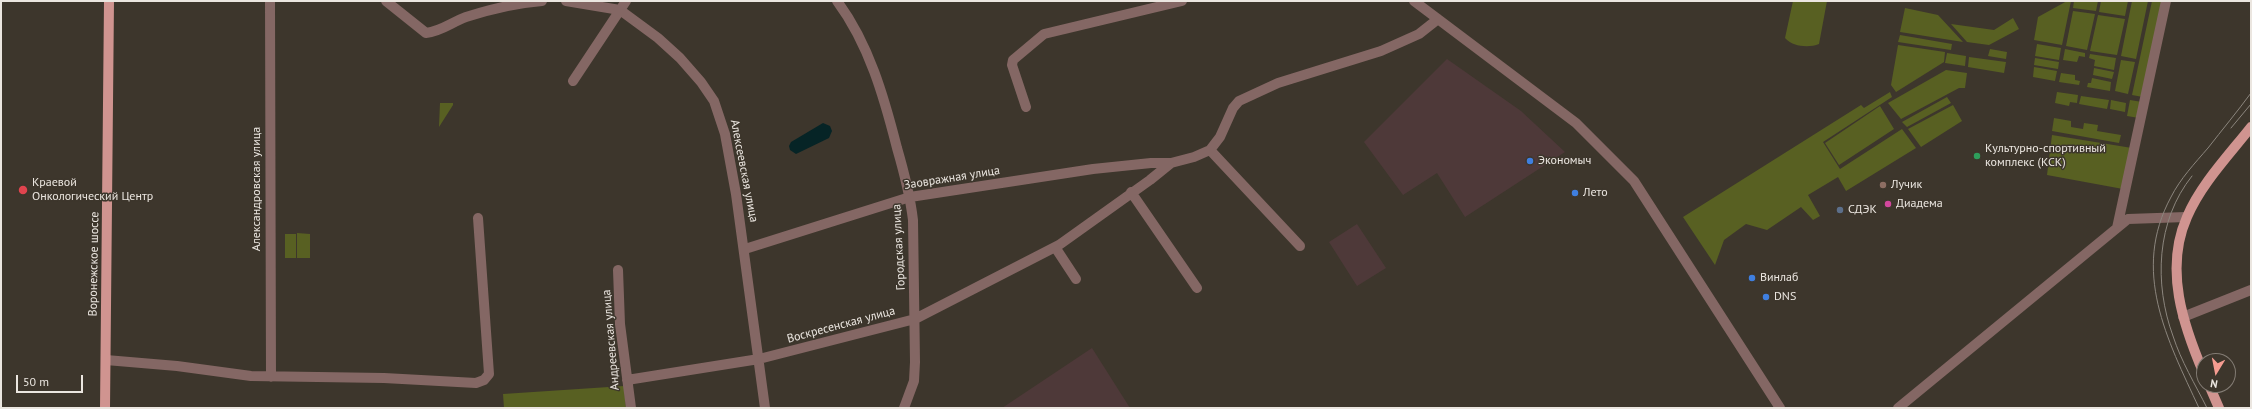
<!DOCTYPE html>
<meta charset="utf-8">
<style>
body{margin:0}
#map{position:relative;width:2252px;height:409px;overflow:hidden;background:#3d362c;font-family:"PT Sans",sans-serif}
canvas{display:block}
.frame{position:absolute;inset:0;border:2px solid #ebe6e0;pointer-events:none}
.north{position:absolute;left:2196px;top:353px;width:40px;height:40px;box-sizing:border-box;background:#3d362c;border:1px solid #837c74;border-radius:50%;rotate:190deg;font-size:11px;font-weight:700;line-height:16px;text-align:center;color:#ebe6e0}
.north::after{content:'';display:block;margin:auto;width:14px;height:18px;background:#f59c91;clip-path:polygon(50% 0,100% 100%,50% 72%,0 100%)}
.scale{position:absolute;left:16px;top:375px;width:67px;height:18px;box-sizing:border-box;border:2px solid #ebe6e0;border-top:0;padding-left:5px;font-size:12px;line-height:14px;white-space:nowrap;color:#ebe6e0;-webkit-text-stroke:3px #3d362c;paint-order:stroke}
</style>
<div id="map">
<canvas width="2252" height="409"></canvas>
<div class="frame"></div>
<div class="north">N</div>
<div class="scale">50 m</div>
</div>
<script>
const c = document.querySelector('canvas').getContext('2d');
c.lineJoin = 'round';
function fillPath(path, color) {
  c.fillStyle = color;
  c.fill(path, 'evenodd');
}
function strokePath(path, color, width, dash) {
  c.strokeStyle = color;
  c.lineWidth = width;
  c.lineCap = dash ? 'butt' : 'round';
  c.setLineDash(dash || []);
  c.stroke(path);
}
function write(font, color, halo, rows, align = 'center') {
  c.font = font + ' "PT Sans",sans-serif';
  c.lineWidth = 3;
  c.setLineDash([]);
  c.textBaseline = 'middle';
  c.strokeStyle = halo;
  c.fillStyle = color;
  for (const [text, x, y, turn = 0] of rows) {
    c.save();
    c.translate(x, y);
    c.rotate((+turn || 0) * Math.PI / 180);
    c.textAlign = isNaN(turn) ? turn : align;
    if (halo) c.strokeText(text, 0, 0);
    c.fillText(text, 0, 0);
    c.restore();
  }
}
fillPath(new Path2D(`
 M 1447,59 L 1521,111 L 1565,152 L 1465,217 L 1437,173 L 1403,195 L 1364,142 Z
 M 1357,224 L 1386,268 L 1357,286 L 1329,242 Z
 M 1092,348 L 1130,408 L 1002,408 Z`), '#4e3939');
fillPath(new Path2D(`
 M 1793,1 L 1827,1 L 1819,44 C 1809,48 1793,47 1785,38 Z
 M 2067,1 L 2071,1 L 2062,45 L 2034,40 L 2038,17 Z
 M 2074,1 L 2098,1 L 2096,11 L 2073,8 Z
 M 2101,1 L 2128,1 L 2125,16 L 2099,12 Z
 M 2132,1 L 2148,1 L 2136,59 L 2121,56 Z
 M 2152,1 L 2164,1 L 2143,97 L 2132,95 Z
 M 1905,8 L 1938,15 L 1963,42 L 1900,32 Z
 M 2073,11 L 2095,14 L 2087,50 L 2066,46 Z
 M 2098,15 L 2125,19 L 2117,55 L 2090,51 Z
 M 2013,18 L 2019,29 L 1989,45 L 1967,42 L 1951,24 L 1994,30 Z
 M 1900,35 L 1952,44 L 1951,50 L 1898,42 Z
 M 2037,44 L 2061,48 L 2059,60 L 2035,56 Z
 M 1898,45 L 1945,52 L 1944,62 L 1896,92 L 1891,85 Z
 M 1990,49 L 2007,52 L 2006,59 L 1988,56 Z
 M 2065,49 L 2085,53 L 2085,57 L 2079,56 L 2077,62 L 2063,60 Z
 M 1947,53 L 1966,56 L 1965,66 L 1945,63 Z
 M 2090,54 L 2116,58 L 2114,70 L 2094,66 L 2095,60 L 2089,58 Z
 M 1969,57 L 2006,62 L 2004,73 L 1968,67 Z
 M 2035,58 L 2059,62 L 2058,69 L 2034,65 Z
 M 2121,60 L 2135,62 L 2128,94 L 2115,91 Z
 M 2034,67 L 2057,71 L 2055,81 L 2033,77 Z
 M 2094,68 L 2114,72 L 2112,79 L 2093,75 Z
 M 1946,70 L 1967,73 L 1965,88 L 1959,88 L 1901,119 L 1888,103 Z
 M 2061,73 L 2075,75 L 2075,80 L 2080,81 L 2079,85 L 2059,82 Z
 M 2092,78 L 2111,82 L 2110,91 L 2087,87 L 2088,83 L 2091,83 Z
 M 1890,92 L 1892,97 L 1823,142 L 1840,169 L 1902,129 L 1916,148 L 1846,191 L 1838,177 L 1808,195 L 1820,216 L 1813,220 L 1801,207 L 1767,230 L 1746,224 L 1724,240 L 1715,265 L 1683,217 L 1861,105 L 1864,108 Z
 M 2057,92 L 2078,95 L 2077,103 L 2070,102 L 2069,106 L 2055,103 Z
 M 2081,96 L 2109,100 L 2107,109 L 2079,104 Z
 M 1947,97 L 1951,103 L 1907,127 L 1902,122 Z
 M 2111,100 L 2126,103 L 2125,112 L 2110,109 Z
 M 2130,100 L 2142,102 L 2139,118 L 2127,116 Z
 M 440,103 L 453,103 L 453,105 L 439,127 Z
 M 1953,105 L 1962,121 L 1921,147 L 1908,129 Z
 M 1880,106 L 1894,129 L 1839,165 L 1825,143 Z
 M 2054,118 L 2071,121 L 2071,127 L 2083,129 L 2084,123 L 2098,125 L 2097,131 L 2121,135 L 2119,143 L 2052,131 Z
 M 2052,135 L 2132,148 L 2123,189 L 2047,175 Z
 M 297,233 L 310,234 L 310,258 L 297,258 Z
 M 285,234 L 296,234 L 296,258 L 285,258 Z
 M 624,386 L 626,408 L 504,408 L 503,394 Z`), '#586022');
fillPath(new Path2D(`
 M 823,123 L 830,126 L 832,131 L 829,138 L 796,154 L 790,150 L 789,146 L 791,142 Z`), '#062426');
strokePath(new Path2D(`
 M 270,1 L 271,377
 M 386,1 L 426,33 C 442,31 452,22 466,17 C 491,9 516,3 542,1
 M 566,1 L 620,10 L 658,38 L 680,58 L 701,82 L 714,101 L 725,134 L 736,194 L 765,408
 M 837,1 C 869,44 884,97 897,148 C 904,172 910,195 913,220 L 915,362 L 914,381 L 904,408
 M 1414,1 L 1576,123 L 1634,181 L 1780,408
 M 573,81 L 626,1
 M 1026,107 L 1012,65 L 1013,60 L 1044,34 L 1182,1
 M 1210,150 L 1300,246
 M 1131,192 L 1197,288
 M 2117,228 L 2166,1
 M 1055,247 L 1076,279
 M 745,249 L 910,197 L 1093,169 L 1151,163 L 1171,163 L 1194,157 L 1210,150 L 1220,137 L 1233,108 L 1239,101 L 1278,83 L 1381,51 L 1419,34 L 1438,19
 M 618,270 L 620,324 L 631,408
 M 2183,317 L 2251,290
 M 106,360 L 177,366 L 251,376 L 384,378 L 476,383 L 484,380 L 489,374 L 478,218
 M 627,380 L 759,359 L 915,319 L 1059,245 L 1150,180 L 1171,163
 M 1898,408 L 2128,219 L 2186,217`), '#846764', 10);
strokePath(new Path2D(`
 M 2204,374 C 2183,325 2164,269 2187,217 C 2201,184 2229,155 2251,127
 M 2209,385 L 2219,408
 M 105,408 L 109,1`), '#d09490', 10);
strokePath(new Path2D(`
 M 2231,128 L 2251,104
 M 2192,176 C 2156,221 2154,284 2173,336 C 2181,361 2195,384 2207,408
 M 2199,408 C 2167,339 2131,271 2171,197 C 2180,179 2195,163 2208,148 C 2222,130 2237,112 2251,93`), '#8c867e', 1);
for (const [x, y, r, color] of [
 [1977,156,4,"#2e9e5b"],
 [1530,161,4,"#3f7fe0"],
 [1883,185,4,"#8d6e63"],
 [23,190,5,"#e0444e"],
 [1575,193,4,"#3f7fe0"],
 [1888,204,4,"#d1479c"],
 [1840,210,4,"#5c6f8a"],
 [1752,278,4,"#3f7fe0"],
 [1766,297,4,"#3f7fe0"]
]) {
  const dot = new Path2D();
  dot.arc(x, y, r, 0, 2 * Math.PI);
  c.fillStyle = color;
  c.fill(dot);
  strokePath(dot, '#3d362c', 1.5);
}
write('12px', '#ebe6e0', '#3d362c', [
 ["Культурно-спортивный",1985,149],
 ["комплекс (КСК)",1985,163],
 ["Экономыч",1538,161],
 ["Краевой",32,183],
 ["Онкологический Центр",32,197],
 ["Лучик",1891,185],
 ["Лето",1583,193],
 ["Диадема",1896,204],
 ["СДЭК",1848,210],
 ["Винлаб",1760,278],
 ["DNS",1774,297]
], 'left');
write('12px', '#ebe6e0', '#3d362c', [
 ["Алексеевская улица",744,171,79],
 ["Заовражная улица",952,178,-9],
 ["Александровская улица",257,189,-90],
 ["Городская улица",899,247,-93],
 ["Воронежское шоссе",94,264,-89],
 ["Воскресенская улица",841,325,-15],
 ["Андреевская улица",611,340,-95]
]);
</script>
